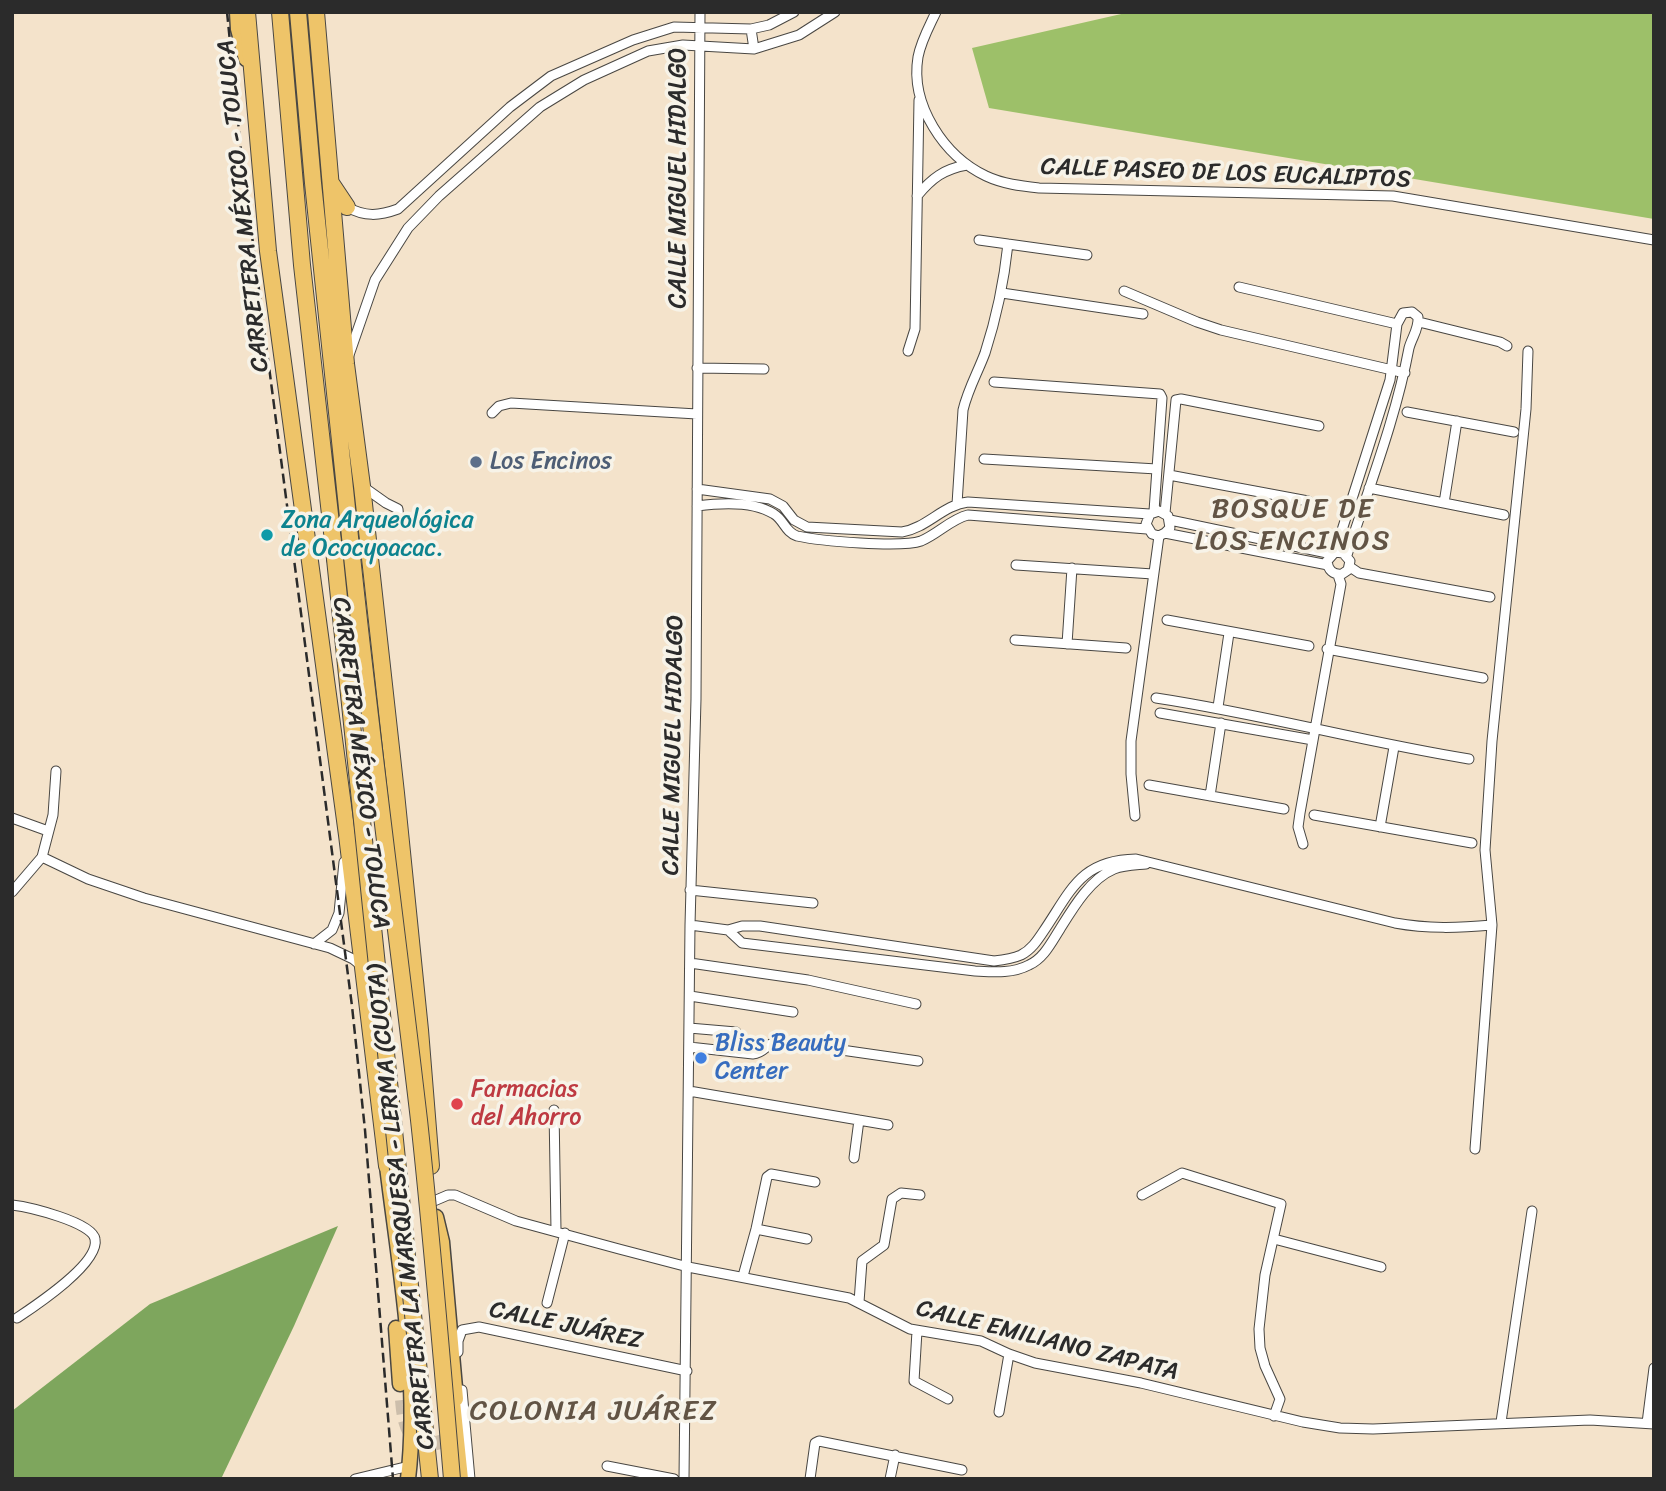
<!DOCTYPE html>
<meta charset="utf-8">
<style>
body{margin:0}
#map{position:relative;width:1666px;height:1491px;overflow:hidden;background:#f4e3cb;font-family:Sriracha,sans-serif}
canvas{display:block}
.frame{position:absolute;inset:0;border:14px solid #2b2b2b;pointer-events:none}
</style>
<div id="map">
<canvas width="1666" height="1491"></canvas>
<div class="frame"></div>
</div>
<script>
const c = document.querySelector('canvas').getContext('2d');
c.lineJoin = 'round';
function fillPath(path, color) {
  c.fillStyle = color;
  c.fill(path, 'evenodd');
}
function strokePath(path, color, width, dash) {
  c.strokeStyle = color;
  c.lineWidth = width;
  c.lineCap = dash ? 'butt' : 'round';
  c.setLineDash(dash || []);
  c.stroke(path);
}
function write(font, color, halo, rows, align = 'center') {
  c.font = font + ' Sriracha,sans-serif';
  c.lineWidth = 7;
  c.setLineDash([]);
  c.textBaseline = 'middle';
  c.strokeStyle = halo;
  c.fillStyle = color;
  for (const [text, x, y, turn = 0] of rows) {
    c.save();
    c.translate(x, y);
    c.rotate((+turn || 0) * Math.PI / 180);
    c.textAlign = isNaN(turn) ? turn : align;
    if (halo) c.strokeText(text, 0, 0);
    c.fillText(text, 0, 0);
    c.restore();
  }
}
fillPath(new Path2D(`
 M 1130,12 L 1654,12 L 1654,219 L 989,108 L 972,48 Z`), '#9dc069');
fillPath(new Path2D(`
 M 338,1226 L 294,1326 L 221,1479 L 12,1479 L 12,1411 L 150,1304 Z`), '#7ea65d');
strokePath(new Path2D(`
 M 402,1400 C 403,1411 404,1423 410,1433 C 421,1449 442,1446 453,1433`), '#ccbeab', 14, [14, 7]);
const street = new Path2D(`
 M 936,12 C 929,27 921,41 918,57 C 910,105 944,156 986,176 C 1003,184 1021,186 1039,188 L 1393,196 L 1654,240
 M 751,29 L 754,49
 M 917,196 C 932,178 944,169 967,165
 M 347,207 C 365,217 379,216 398,209 L 510,107 L 551,76 L 633,40 L 674,27 L 751,29 L 769,25 L 794,12
 M 979,240 L 1087,255
 M 1239,287 L 1397,324
 M 1124,291 L 1197,322 L 1221,330 L 1405,373
 M 1002,293 L 1143,314
 M 1419,322 L 1500,342 L 1507,346
 M 908,351 L 915,329 L 919,100
 M 349,355 L 375,280 L 408,228 L 439,196 L 540,107 L 584,80 L 648,51 L 683,45 L 754,49 L 799,35 L 835,12
 M 697,368 L 764,369
 M 994,382 L 1160,394 L 1162,398 L 1154,511
 M 1407,412 L 1514,432
 M 492,413 L 499,406 L 511,403 L 697,414
 M 984,459 L 1157,469
 M 1169,475 L 1308,501
 M 362,486 L 386,503 L 398,509 L 399,521
 M 1369,488 L 1504,515
 M 697,489 L 770,499 L 783,506 L 794,520 L 807,527 L 902,532 C 927,528 943,505 968,502 L 1150,514
 M 1444,503 L 1457,421
 M 957,504 L 963,410 C 968,389 978,372 985,353 C 997,316 1004,281 1008,244
 M 697,506 C 719,503 754,501 774,514 C 784,520 785,532 797,536 C 820,541 901,548 921,541 C 938,534 951,519 968,515 L 1147,529
 M 1165,513 L 1176,400 L 1181,399 L 1319,426
 M 1170,520 L 1332,554
 M 1165,533 L 1170,528 L 1168,516 L 1159,511 L 1150,514 L 1146,524 L 1152,534 L 1159,536 L 1165,533 L 1328,565
 M 1335,552 L 1343,553 L 1350,561 L 1348,570 L 1342,574 C 1333,575 1328,570 1327,561 L 1335,552 L 1390,380 L 1397,324 L 1403,313 L 1412,312 L 1418,317 C 1419,329 1412,337 1409,348 C 1396,418 1369,487 1347,555
 M 1016,565 L 1153,574
 M 1350,567 L 1359,573 L 1490,597
 M 1167,620 L 1309,646
 M 1015,640 L 1126,648
 M 1067,644 L 1072,568
 M 1327,649 L 1483,678
 M 1156,698 C 1262,714 1363,742 1469,759
 M 1218,707 L 1229,633
 M 1160,713 L 1313,740
 M 56,771 L 53,815 L 42,857 L 88,879 L 144,898 L 330,948 L 353,959 L 363,967
 M 1149,785 L 1284,809
 M 1210,796 L 1221,723
 M 1314,815 L 1472,843
 M 1135,816 L 1131,774 L 1131,741 L 1159,536
 M 12,818 L 48,831
 M 1380,827 L 1394,747
 M 1303,844 L 1298,827 L 1300,813 L 1341,584 L 1338,575
 M 690,890 L 813,903
 M 12,892 L 42,857
 M 690,925 L 728,930 L 742,926 L 760,926 L 994,961 C 1003,960 1012,959 1021,955 C 1031,950 1037,941 1043,932 C 1071,891 1080,860 1136,859 L 1395,923 C 1428,929 1458,928 1492,925
 M 728,930 L 742,943 L 975,971 C 993,972 1012,974 1029,965 C 1044,958 1051,943 1060,929 C 1073,908 1090,879 1114,869 C 1124,865 1136,865 1146,864
 M 314,944 L 332,930 L 339,913 L 344,862
 M 690,963 L 808,980 L 916,1004
 M 690,996 L 793,1012
 M 689,1028 L 736,1032
 M 689,1047 L 753,1054 C 765,1053 767,1042 779,1041 L 918,1061
 M 689,1091 L 888,1125
 M 554,1110 L 556,1230
 M 1475,1149 L 1492,925 L 1485,850 L 1492,741 L 1526,409 L 1528,351
 M 854,1158 L 859,1120
 M 1142,1195 L 1182,1173 L 1281,1204 L 1265,1275 L 1259,1329 L 1260,1348 L 1265,1366 L 1280,1399 L 1274,1416
 M 434,1201 L 448,1195 L 455,1195 L 516,1221 L 619,1249 L 688,1267 L 849,1298 L 910,1329 L 981,1341 L 1009,1354 L 1035,1363 L 1141,1383 L 1303,1422 L 1340,1428 L 1373,1429 L 1590,1420 L 1654,1424
 M 12,1205 C 29,1207 92,1222 95,1239 C 100,1263 35,1306 17,1318
 M 756,1229 L 807,1239
 M 1274,1239 L 1381,1267
 M 743,1276 L 756,1229 L 767,1177 L 771,1174 L 815,1182
 M 859,1302 L 862,1261 L 884,1245 L 892,1199 L 901,1193 L 920,1195
 M 547,1303 L 565,1233
 M 917,1331 L 914,1381 L 948,1399
 M 458,1352 L 458,1341 L 462,1330 L 479,1327 L 687,1371
 M 462,1390 L 470,1479
 M 999,1412 L 1009,1354
 M 1501,1422 L 1532,1211
 M 1647,1423 L 1654,1368
 M 607,1466 L 674,1479
 M 355,1479 L 409,1466
 M 684,1479 L 690,925 L 696,699 L 700,12
 M 810,1479 L 815,1443 L 819,1441 L 962,1470
 M 890,1479 L 895,1455`);
const primary = new Path2D(`
 M 237,12 L 238,29 L 246,59
 M 387,1166 C 399,1266 420,1377 408,1479
 M 436,1217 L 442,1242 L 456,1399
 M 396,1328 L 400,1384
 M 452,1392 L 461,1479`);
const highway = new Path2D(`
 M 247,12 L 268,251 L 347,835 L 387,1166
 M 280,12 L 302,265 L 335,559
 M 298,12 L 313,183 L 349,527
 M 316,12 L 346,364 L 362,486 L 396,793 L 420,1030 L 431,1166
 M 331,183 L 347,207`);
strokePath(street, '#494743', 11);
strokePath(primary, '#494743', 17);
strokePath(highway, '#494743', 18);
strokePath(street, '#fff', 9);
strokePath(primary, '#eec469', 14);
strokePath(highway, '#eec469', 16);
strokePath(new Path2D(`
 M 227,12 L 241,151 L 352,1006 L 365,1130 L 393,1479`), '#2b2b2b', 2.5, [10, 5]);
const highwayBridge = new Path2D(`
 M 349,527 C 369,725 396,922 419,1120 C 432,1240 442,1359 452,1479
 M 335,559 L 430,1479`);
strokePath(highwayBridge, '#494743', 18, []);
strokePath(highwayBridge, '#eec469', 16);
for (const [x, y, r, color] of [
 [476,462,7,"#5c6f8a"],
 [267,535,7,"#0f9aa8"],
 [701,1058,7,"#3f7fe0"],
 [457,1104,7,"#e0444e"]
]) {
  const dot = new Path2D();
  dot.arc(x, y, r, 0, 2 * Math.PI);
  c.fillStyle = color;
  c.fill(dot);
  strokePath(dot, '#f7f3e8', 2.5);
}
write('24px', '#2b2b2b', '#f7f3e8', [
 ["CALLE PASEO DE LOS EUCALIPTOS",1226,174,2],
 ["CALLE MIGUEL HIDALGO",679,178,-90],
 ["CARRETERA MÉXICO - TOLUCA",244,206,-96],
 ["CALLE MIGUEL HIDALGO",674,745,-89],
 ["CARRETERA MÉXICO - TOLUCA",360,763,83],
 ["CARRETERA LA MARQUESA - LERMA (CUOTA)",402,1207,-96],
 ["CALLE JUÁREZ",566,1326,12],
 ["CALLE EMILIANO ZAPATA",1047,1341,14]
]);
write('24px', '#4e5e75', '#f7f3e8', [
 ["Los Encinos",490,462]
], 'left');
write('24px', '#0d838f', '#f7f3e8', [
 ["Zona Arqueológica",281,521],
 ["de Ococyoacac.",281,549]
], 'left');
write('24px', '#366cbe', '#f7f3e8', [
 ["Bliss Beauty",715,1044],
 ["Center",715,1072]
], 'left');
write('24px', '#be3a42', '#f7f3e8', [
 ["Farmacias",471,1090],
 ["del Ahorro",471,1118]
], 'left');
c.letterSpacing = '2px';
write('28px', '#625445', '#f7f3e8', [
 ["BOSQUE DE",1293,510],
 ["LOS ENCINOS",1293,542],
 ["COLONIA JUÁREZ",594,1412]
]);
c.letterSpacing = '0px';
</script>
